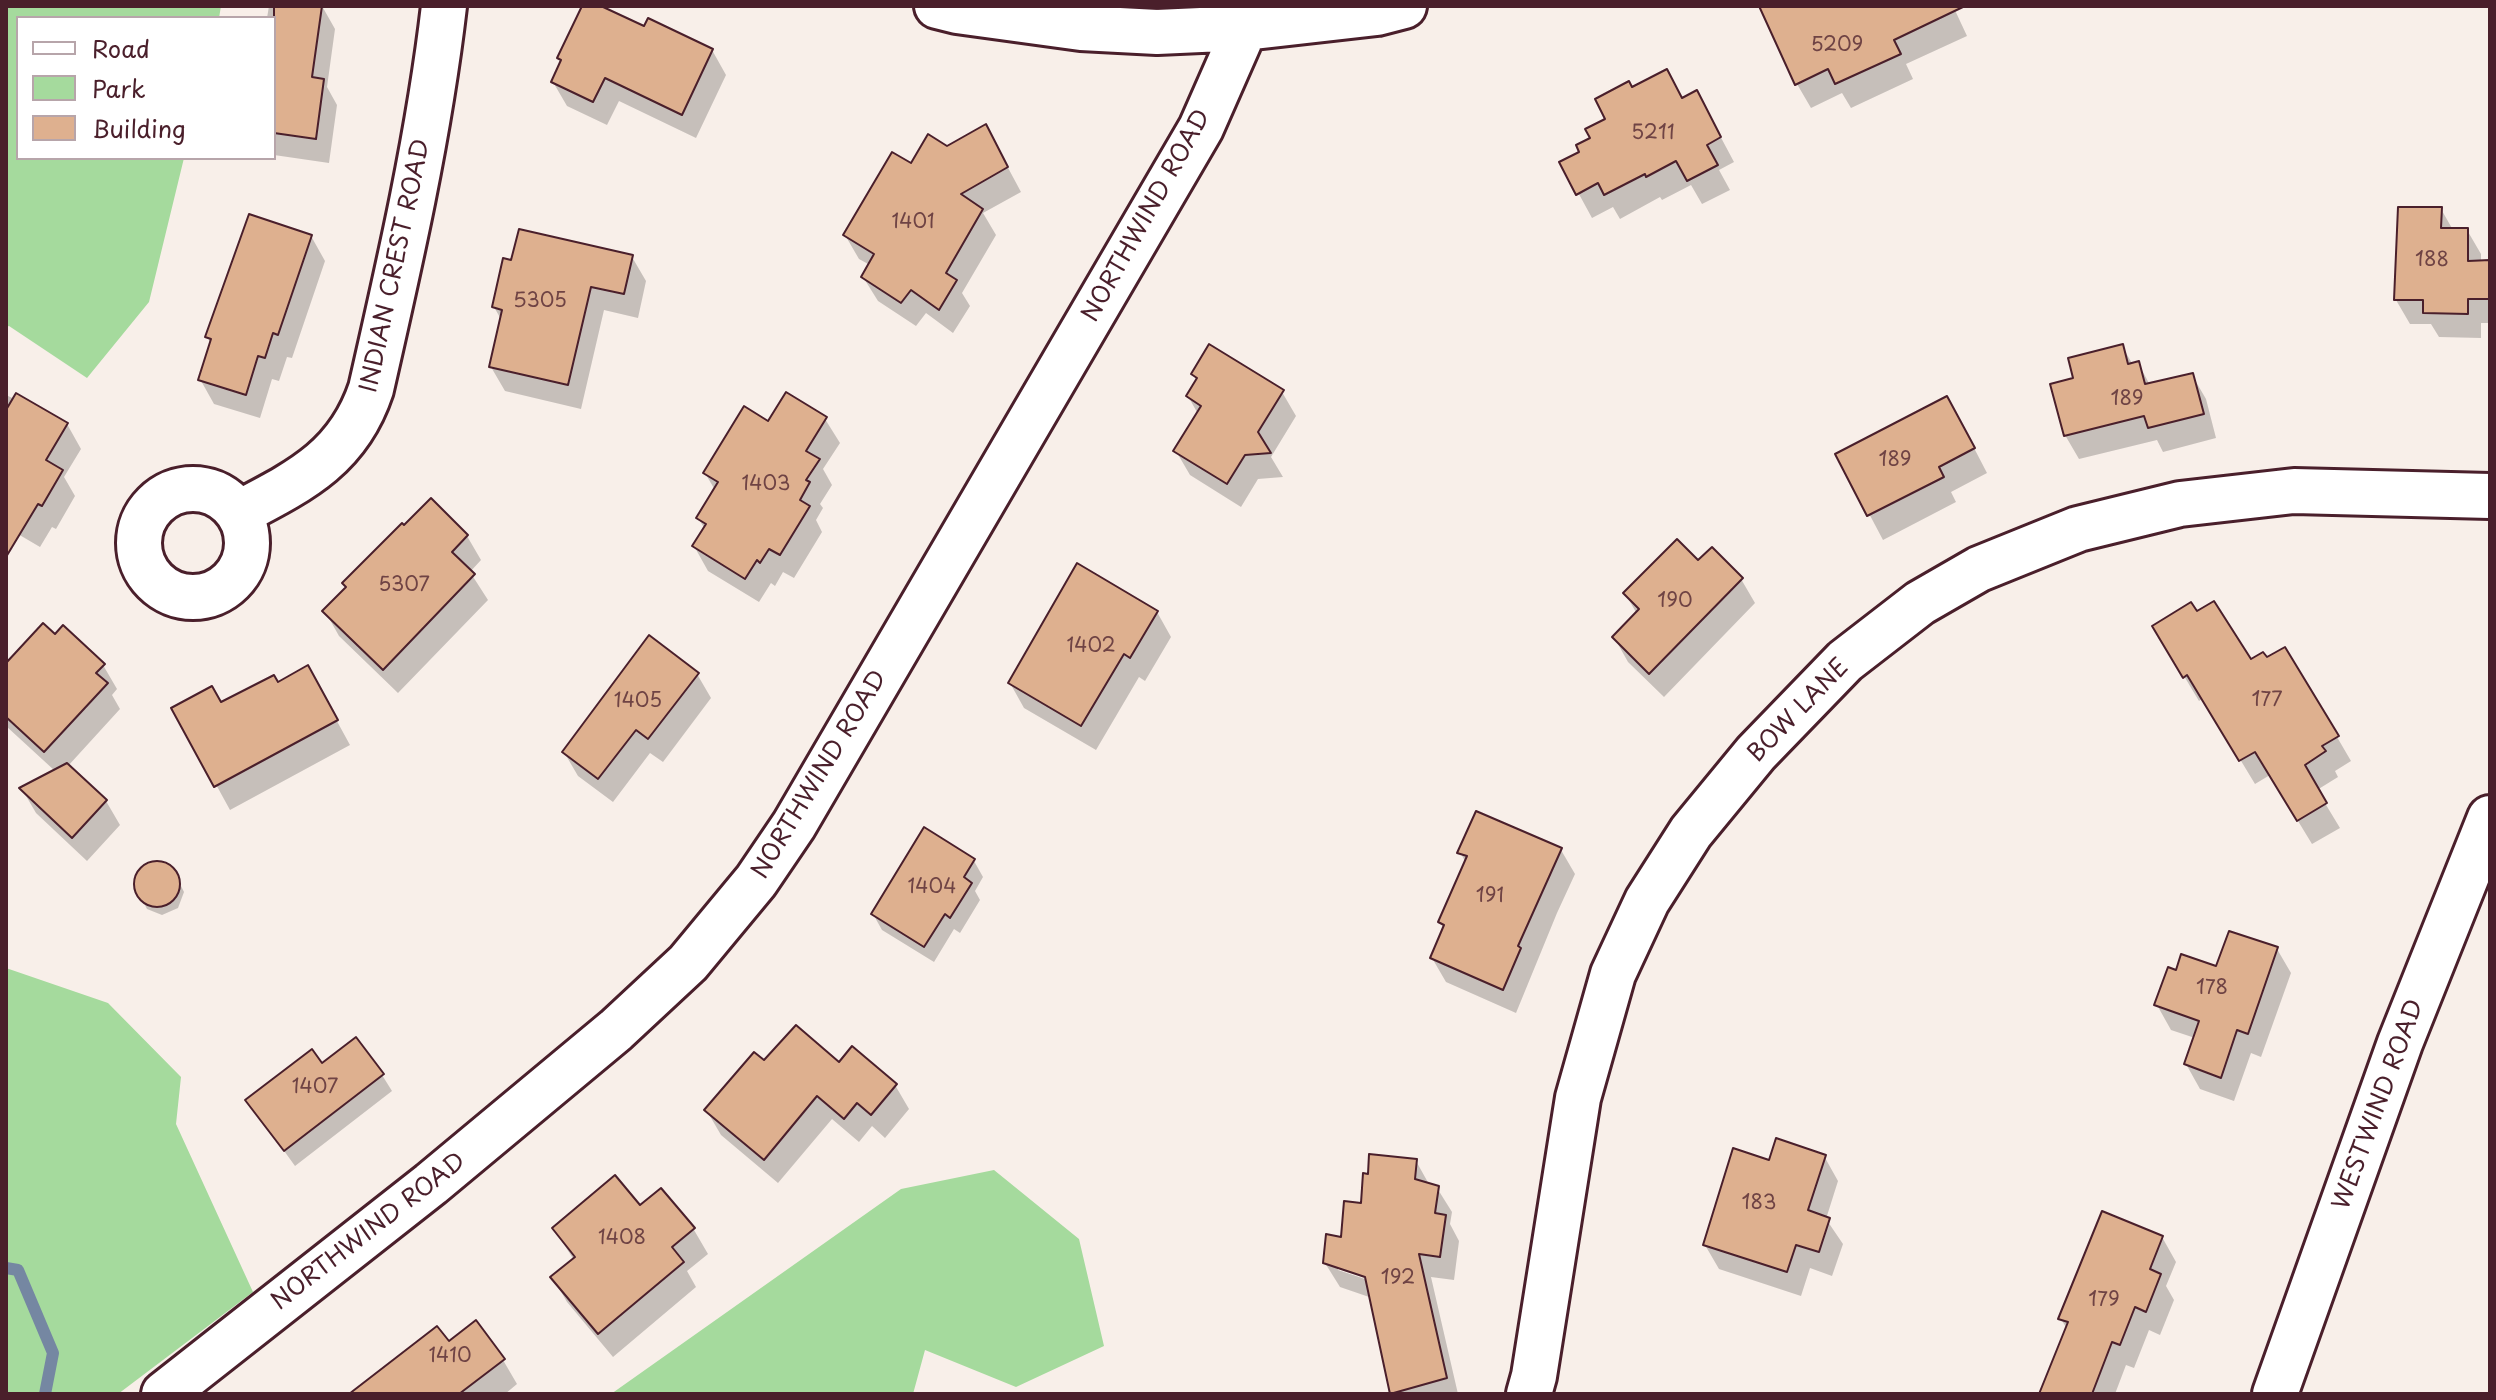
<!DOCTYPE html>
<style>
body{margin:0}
#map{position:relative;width:2496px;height:1400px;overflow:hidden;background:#f8efe9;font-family:"Playpen Sans",sans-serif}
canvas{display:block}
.frame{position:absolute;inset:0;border:8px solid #4a1f2b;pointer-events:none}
.legend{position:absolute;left:16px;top:16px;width:260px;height:144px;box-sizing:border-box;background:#fff;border:2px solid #b7a5aa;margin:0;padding:10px 14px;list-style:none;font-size:24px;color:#4a1f2b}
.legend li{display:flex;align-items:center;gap:16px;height:40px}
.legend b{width:40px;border:2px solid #b7a5aa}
</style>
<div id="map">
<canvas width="2496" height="1400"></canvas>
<div class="frame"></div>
<ul class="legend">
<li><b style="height:10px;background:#fff"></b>Road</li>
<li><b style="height:22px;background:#a5da9d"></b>Park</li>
<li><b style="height:22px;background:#deb08f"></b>Building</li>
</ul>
</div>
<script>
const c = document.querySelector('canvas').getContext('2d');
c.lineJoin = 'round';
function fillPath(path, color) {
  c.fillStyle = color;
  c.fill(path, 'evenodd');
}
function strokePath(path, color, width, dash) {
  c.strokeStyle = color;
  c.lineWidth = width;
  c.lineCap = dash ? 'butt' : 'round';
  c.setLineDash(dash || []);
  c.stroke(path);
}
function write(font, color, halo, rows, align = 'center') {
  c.font = font + ' "Playpen Sans",sans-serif';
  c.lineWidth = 7;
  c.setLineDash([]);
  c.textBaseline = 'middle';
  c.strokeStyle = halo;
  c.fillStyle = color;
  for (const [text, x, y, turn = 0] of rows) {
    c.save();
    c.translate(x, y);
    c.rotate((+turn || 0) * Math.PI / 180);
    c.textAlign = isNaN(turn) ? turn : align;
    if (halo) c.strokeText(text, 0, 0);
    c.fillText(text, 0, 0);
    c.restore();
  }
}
fillPath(new Path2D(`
 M 6,6 L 221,6 L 219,18 L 18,18 L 18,158 L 184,158 L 149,302 L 87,378 L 9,326 L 6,327 Z
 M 6,968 L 108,1003 L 181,1077 L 176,1124 L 253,1292 L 118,1394 L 6,1394 Z
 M 994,1170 L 1079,1239 L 1104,1346 L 1016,1387 L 925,1350 L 913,1394 L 611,1394 L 901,1189 Z`), '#a5da9d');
fillPath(new Path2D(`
 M 269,6 L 322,6 L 335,29 L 327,87 L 337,105 L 329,163 L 274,155 L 274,18 L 267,18 Z
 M 584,6 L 597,6 L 645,29 L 712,50 L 726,75 L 696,138 L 619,101 L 607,125 L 567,106 L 553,82 L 562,62 L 560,58 Z
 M 1784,6 L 1953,6 L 1967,36 L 1906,64 L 1913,79 L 1851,108 L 1842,93 L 1811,108 L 1797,84 Z
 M 1632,90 L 1682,100 L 1710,117 L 1734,162 L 1719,170 L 1730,190 L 1702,204 L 1691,185 L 1662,200 L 1660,197 L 1620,219 L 1613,207 L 1592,218 L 1562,163 L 1582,153 Z
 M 947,148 L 999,151 L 1021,192 L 983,213 L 996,235 L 962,293 L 970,306 L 953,333 L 926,313 L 916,326 L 878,301 L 863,277 L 870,265 L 859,259 L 845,235 L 912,166 Z
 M 2441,209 L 2453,230 L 2467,230 L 2481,254 L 2481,262 L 2490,262 L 2490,323 L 2481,323 L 2481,338 L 2439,337 L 2431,324 L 2410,324 L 2396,300 Z
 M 311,236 L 325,261 L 292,358 L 287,357 L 279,381 L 272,379 L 260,418 L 214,404 L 200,379 L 211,344 L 207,336 Z
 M 632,257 L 646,281 L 638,318 L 604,310 L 581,409 L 505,391 L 491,367 L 502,321 L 494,307 Z
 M 2122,346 L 2133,365 L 2138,363 L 2150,385 L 2192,375 L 2206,399 L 2216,438 L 2163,452 L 2157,440 L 2079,459 L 2065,435 L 2075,380 Z
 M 1193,374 L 1282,392 L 1296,416 L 1271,457 L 1283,477 L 1258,479 L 1241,507 L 1190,475 L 1176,451 L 1198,414 L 1188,396 L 1197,381 Z
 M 6,395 L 67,424 L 81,449 L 64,477 L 75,496 L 56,529 L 52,527 L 40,547 L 6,527 Z
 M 825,419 L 840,443 L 823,469 L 832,485 L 820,504 L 823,508 L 816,520 L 822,532 L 794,578 L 783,572 L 775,586 L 771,583 L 759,602 L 708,571 L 694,546 L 705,529 L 698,518 L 715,490 L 705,473 L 769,424 Z
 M 1961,423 L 1987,473 L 1951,492 L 1956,502 L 1883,540 L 1838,455 Z
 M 467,536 L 481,560 L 470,572 L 488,600 L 398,693 L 339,636 L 325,611 L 347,589 Z
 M 1698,563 L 1741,579 L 1755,603 L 1664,697 L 1628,662 L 1614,637 L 1637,614 L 1625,593 Z
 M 1157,612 L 1171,637 L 1145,681 L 1139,677 L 1096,750 L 1024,708 L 1010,683 Z
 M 2196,614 L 2250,662 L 2266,660 L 2337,737 L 2351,761 L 2335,771 L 2338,777 L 2317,790 L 2340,828 L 2312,844 L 2270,775 L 2255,784 L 2203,698 L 2199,701 L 2169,651 Z
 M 55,637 L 103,665 L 117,689 L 112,695 L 120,709 L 68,766 L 106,801 L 120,825 L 87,861 L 36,813 L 22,789 L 55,771 L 6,726 L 6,658 L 10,662 Z
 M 697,674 L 711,698 L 663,762 L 650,753 L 613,802 L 578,776 L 564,752 Z
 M 277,684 L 321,692 L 350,745 L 230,810 L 174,708 L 220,705 Z
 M 1561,850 L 1575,874 L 1557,913 L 1516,1013 L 1446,982 L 1432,958 L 1444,929 L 1440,922 L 1466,863 L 1460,852 Z
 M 974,861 L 983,877 L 975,891 L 980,900 L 960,933 L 954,929 L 934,962 L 882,930 L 873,914 Z
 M 156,862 L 172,868 L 184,892 L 178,908 L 162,915 L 147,909 L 135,886 L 141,870 Z
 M 2277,949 L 2291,973 L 2261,1057 L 2251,1053 L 2234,1101 L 2200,1089 L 2186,1064 L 2195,1038 L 2171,1030 L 2157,1005 L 2177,973 L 2218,968 Z
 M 764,1063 L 839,1065 L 895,1085 L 909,1109 L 885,1138 L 872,1126 L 859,1142 L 832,1119 L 778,1183 L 721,1135 L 707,1111 Z
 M 322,1066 L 382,1075 L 392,1091 L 295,1166 L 248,1101 Z
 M 1824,1156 L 1838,1181 L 1826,1219 L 1843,1244 L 1832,1276 L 1810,1268 L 1801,1296 L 1719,1269 L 1705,1245 L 1770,1163 Z
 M 1416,1161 L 1430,1186 L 1437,1188 L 1452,1212 L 1450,1224 L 1459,1241 L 1454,1280 L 1431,1277 L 1458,1394 L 1392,1394 L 1372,1298 L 1340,1287 L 1325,1263 L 1363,1205 ZM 1338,1266 L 1375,1278 L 1374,1282 L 1338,1270 Z
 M 661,1191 L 694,1230 L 708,1254 L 687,1271 L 696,1287 L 613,1357 L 567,1302 L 553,1278 L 574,1260 L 554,1229 L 640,1208 Z
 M 2162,1237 L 2176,1262 L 2166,1286 L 2174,1300 L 2160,1335 L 2149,1330 L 2134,1368 L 2126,1365 L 2115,1394 L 2041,1394 L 2067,1329 L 2061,1319 Z
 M 448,1344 L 503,1360 L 517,1384 L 505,1394 L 364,1394 Z`), '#0003');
strokePath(new Path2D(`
 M 6,1268 L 18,1270 L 53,1353 L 45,1394`), '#7587a2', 12);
const building = new Path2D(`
 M 274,6 L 322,6 L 312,77 L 324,79 L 316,139 L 274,133 Z
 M 582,6 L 601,6 L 644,26 L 648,18 L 713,49 L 682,115 L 605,78 L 593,102 L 551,82 L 561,60 L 557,58 Z
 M 1759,6 L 1965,6 L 1894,40 L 1901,54 L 1835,84 L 1828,69 L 1795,85 Z
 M 1667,69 L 1682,98 L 1697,90 L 1721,137 L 1707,145 L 1718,165 L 1687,181 L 1676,161 L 1646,177 L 1645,174 L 1604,195 L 1598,183 L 1576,195 L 1559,162 L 1579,152 L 1576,145 L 1590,138 L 1585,129 L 1605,119 L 1595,99 L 1629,81 L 1632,87 Z
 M 986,124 L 1008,167 L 961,194 L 983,209 L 946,273 L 957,280 L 939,310 L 911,290 L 901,303 L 861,277 L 874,254 L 843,235 L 892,152 L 911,163 L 928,134 L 947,146 Z
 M 2398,207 L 2442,207 L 2441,228 L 2468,228 L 2468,261 L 2490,260 L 2490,299 L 2468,299 L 2468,314 L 2423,313 L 2423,300 L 2394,300 Z
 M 249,214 L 312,235 L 278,335 L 273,333 L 265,358 L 258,356 L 246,395 L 198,380 L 211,339 L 205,337 Z
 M 519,229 L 633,255 L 624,294 L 591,287 L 568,385 L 489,367 L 502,310 L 492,307 L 503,258 L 511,260 Z
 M 1209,344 L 1284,390 L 1258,432 L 1271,453 L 1245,455 L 1227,484 L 1173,451 L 1201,406 L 1186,396 L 1197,378 L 1191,374 Z
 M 2123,344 L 2128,364 L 2139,361 L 2145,384 L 2193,373 L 2204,414 L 2148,428 L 2144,416 L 2064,436 L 2050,384 L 2073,378 L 2068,358 Z
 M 786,392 L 827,417 L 806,451 L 820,459 L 806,480 L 810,482 L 800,500 L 810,506 L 780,555 L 769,549 L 760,563 L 757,560 L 745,579 L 692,546 L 706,524 L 696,518 L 718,482 L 703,473 L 744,406 L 768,421 Z
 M 16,393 L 68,423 L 46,460 L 63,470 L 42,506 L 38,504 L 6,557 L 6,410 Z
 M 1947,396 L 1975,448 L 1939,467 L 1944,477 L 1867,516 L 1835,454 Z
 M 431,498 L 468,535 L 452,552 L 475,574 L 383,670 L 322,611 L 346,587 L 342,583 L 402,523 L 404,525 Z
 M 1677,539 L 1698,560 L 1712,547 L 1743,578 L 1649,674 L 1612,637 L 1639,609 L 1623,593 Z
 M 1077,563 L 1158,611 L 1130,658 L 1124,654 L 1081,726 L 1008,683 Z
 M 2214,601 L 2251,659 L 2263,652 L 2267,657 L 2285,647 L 2339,736 L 2322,746 L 2326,751 L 2305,765 L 2327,803 L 2297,821 L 2255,752 L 2239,761 L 2187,675 L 2183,678 L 2152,626 L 2191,602 L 2197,611 Z
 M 43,623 L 55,634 L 63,625 L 105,664 L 96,673 L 108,683 L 44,752 L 6,717 L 6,663 Z
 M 649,635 L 699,673 L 648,739 L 636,730 L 598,779 L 562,752 Z
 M 308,665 L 338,720 L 214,787 L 171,708 L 212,686 L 221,702 L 274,675 L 278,682 Z
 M 67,763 L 107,800 L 72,838 L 19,788 Z
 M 1476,811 L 1562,848 L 1518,946 L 1521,948 L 1503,990 L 1430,958 L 1444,925 L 1438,922 L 1467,856 L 1457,853 Z
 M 924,827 L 975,859 L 964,877 L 972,883 L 950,918 L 945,914 L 924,947 L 871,914 Z
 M134 884a23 23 0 1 1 46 0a23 23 0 1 1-46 0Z
 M 2229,931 L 2278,947 L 2248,1034 L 2237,1030 L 2221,1078 L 2184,1064 L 2199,1021 L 2154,1005 L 2168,967 L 2176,970 L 2181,954 L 2216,966 Z
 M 796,1025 L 839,1062 L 852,1046 L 897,1084 L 871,1115 L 857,1103 L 844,1119 L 817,1096 L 764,1160 L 704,1110 L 754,1052 L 764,1060 Z
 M 356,1037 L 384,1074 L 284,1151 L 245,1100 L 312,1049 L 322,1063 Z
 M 1776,1138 L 1826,1155 L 1808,1210 L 1830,1218 L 1819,1252 L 1796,1245 L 1787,1272 L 1703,1245 L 1733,1148 L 1769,1160 Z
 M 1369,1154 L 1417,1159 L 1415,1179 L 1439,1186 L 1435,1213 L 1446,1215 L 1440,1257 L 1419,1254 L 1447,1378 L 1390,1394 L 1365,1277 L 1323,1263 L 1326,1234 L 1341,1237 L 1344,1201 L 1361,1203 L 1363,1173 L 1368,1174 Z
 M 615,1175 L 640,1205 L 661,1188 L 695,1228 L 672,1247 L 684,1262 L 598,1334 L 550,1277 L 575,1257 L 552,1228 Z
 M 2102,1211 L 2163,1236 L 2150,1269 L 2161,1274 L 2146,1312 L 2135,1307 L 2120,1345 L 2112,1342 L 2092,1394 L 2039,1394 L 2068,1322 L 2058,1319 Z
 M 476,1320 L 505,1359 L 459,1394 L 349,1394 L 437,1326 L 449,1341 Z`);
fillPath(building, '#deb08f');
strokePath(building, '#4a1f2b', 2);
const minor = new Path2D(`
 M 937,6 L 957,11 L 1081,28 L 1157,32 L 1245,28 L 1377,13 L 1404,6
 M139 543a54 54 0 1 1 108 0a54 54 0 1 1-108 0Z
 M 239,513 C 300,481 348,458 371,389 C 400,262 429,135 444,6
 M 164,1394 L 431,1184 L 616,1030 L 688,963 L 756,881 L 794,825 L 1201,128 L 1245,28
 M 1529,1394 L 1534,1376 L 1578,1098 L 1613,974 L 1647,901 L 1691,832 L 1756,753 L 1845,661 L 1920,603 L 1979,569 L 2078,529 L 2180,504 L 2294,491 L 2490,496
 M 2275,1394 L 2400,1043 L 2490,818`);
strokePath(minor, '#4a1f2b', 50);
strokePath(minor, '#fff', 44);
write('20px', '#6f4344', null, [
 ["5209",1837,45],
 ["5211",1653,133],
 ["1401",913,222],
 ["188",2432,260],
 ["5305",540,301],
 ["189",2127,399],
 ["189",1895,460],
 ["1403",766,484],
 ["5307",404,585],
 ["190",1675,601],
 ["1402",1091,646],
 ["177",2267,700],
 ["1405",638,701],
 ["1404",932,887],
 ["191",1490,896],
 ["178",2212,988],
 ["1407",315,1087],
 ["183",1759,1203],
 ["1408",622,1238],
 ["192",1398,1278],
 ["179",2104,1300],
 ["1410",450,1356]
]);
write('24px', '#4a1f2b', '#fff', [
 ["NORTHWIND ROAD",1147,216,-61],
 ["INDIAN CREST ROAD",396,266,-78],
 ["BOW LANE",1799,711,-46],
 ["NORTHWIND ROAD",820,775,-59],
 ["WESTWIND ROAD",2379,1105,-70],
 ["NORTHWIND ROAD",369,1232,-38]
]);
</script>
